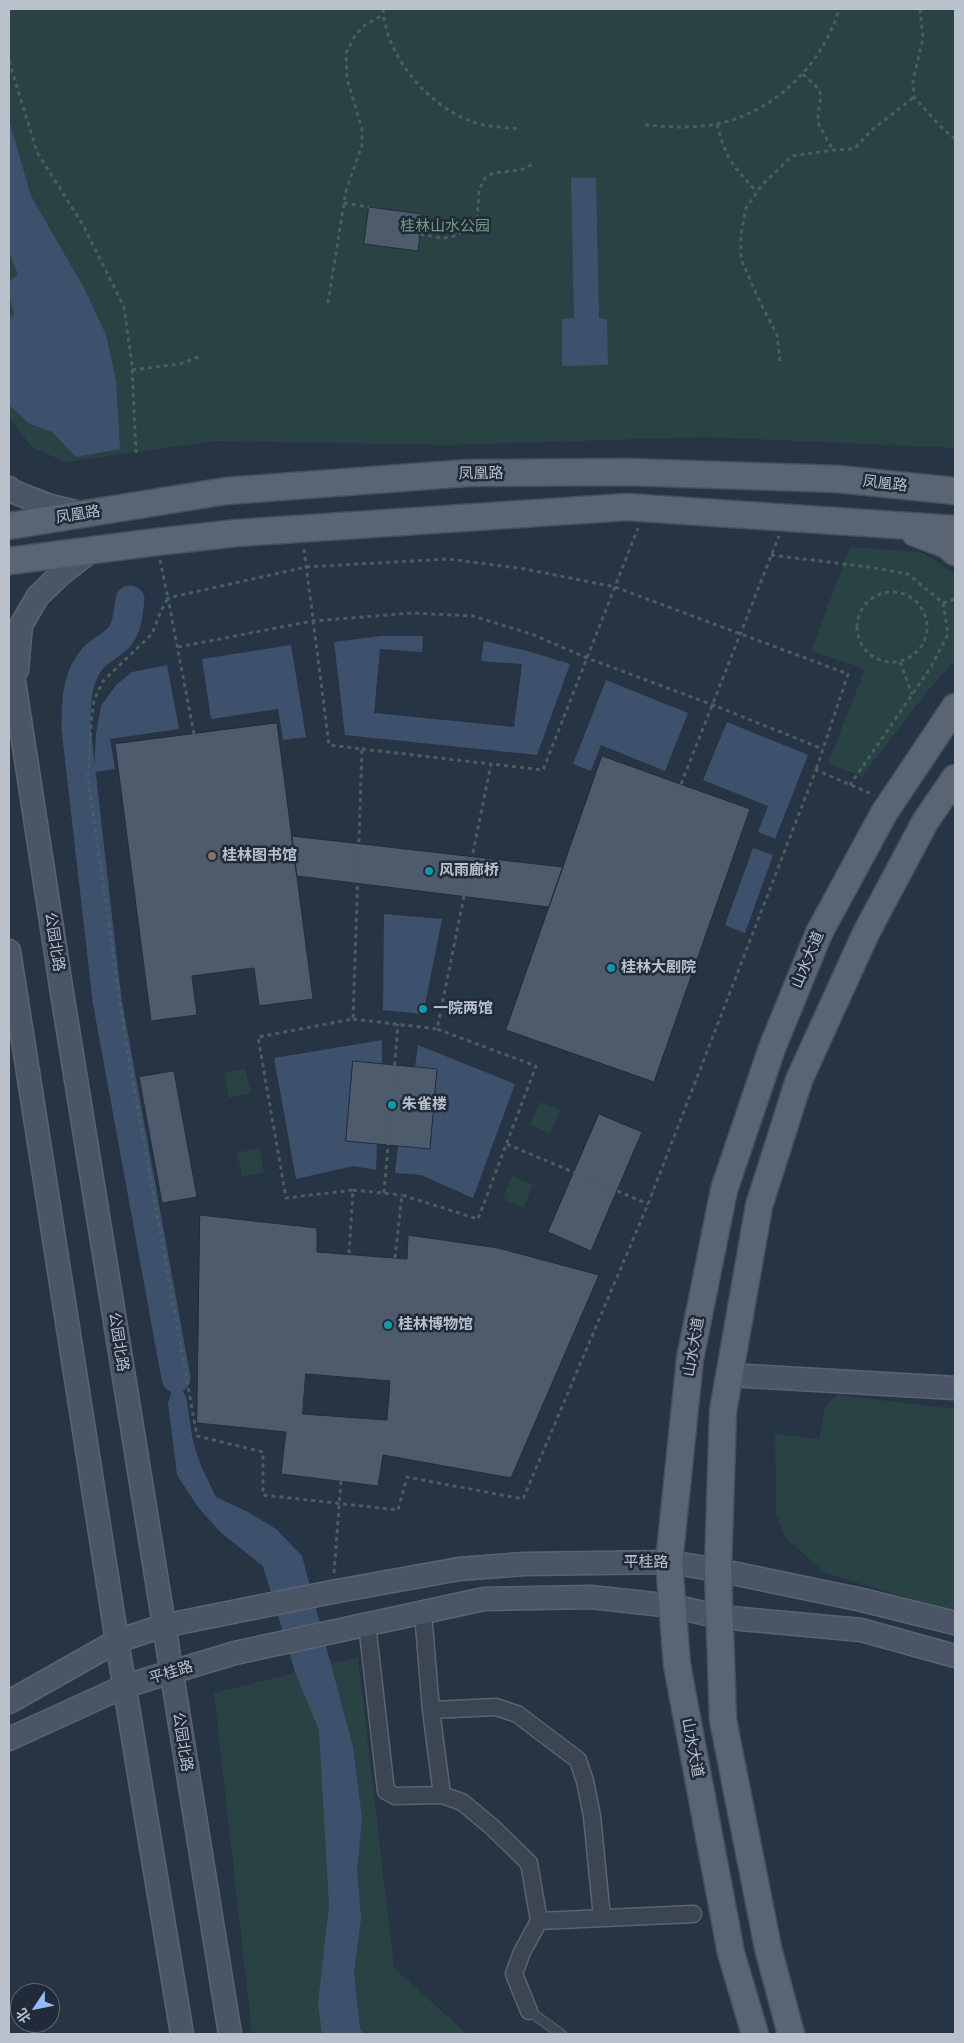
<!DOCTYPE html>
<meta charset="utf-8">
<style>
body{margin:0}
#map{position:relative;width:964px;height:2043px;overflow:hidden;background:#273444;font-family:Manrope,"Noto Sans SC",sans-serif}
canvas{display:block}
.frame{position:absolute;inset:0;border:10px solid #b9c1cd;pointer-events:none}
.north{position:absolute;left:10px;top:1983px;width:50px;height:50px;box-sizing:border-box;background:#202a39;border:1px solid #5d6674;border-radius:50%;rotate:236deg;font-size:14px;font-weight:700;line-height:20px;text-align:center;color:#b9c1cd}
.north::after{content:'';display:block;margin:auto;width:18px;height:22px;background:#92bbf9;clip-path:polygon(50% 0,100% 100%,50% 72%,0 100%)}
</style>
<div id="map">
<canvas width="964" height="2043"></canvas>
<div class="frame"></div>
<div class="north">北</div>
</div>
<script>
const c = document.querySelector('canvas').getContext('2d');
c.lineJoin = 'round';
function fillPath(path, color) {
  c.fillStyle = color;
  c.fill(path, 'evenodd');
}
function strokePath(path, color, width, dash) {
  c.strokeStyle = color;
  c.lineWidth = width;
  c.lineCap = dash ? 'butt' : 'round';
  c.setLineDash(dash || []);
  c.stroke(path);
}
function write(font, color, halo, rows, align = 'center') {
  c.font = font + ' Manrope,"Noto Sans SC",sans-serif';
  c.lineWidth = 5;
  c.setLineDash([]);
  c.textBaseline = 'middle';
  c.strokeStyle = halo;
  c.fillStyle = color;
  for (const [text, x, y, turn = 0] of rows) {
    c.save();
    c.translate(x, y);
    c.rotate((+turn || 0) * Math.PI / 180);
    c.textAlign = isNaN(turn) ? turn : align;
    if (halo) c.strokeText(text, 0, 0);
    c.fillText(text, 0, 0);
    c.restore();
  }
}
fillPath(new Path2D(`
 M 9,9 L 955,9 L 955,448 L 708,437 L 450,445 L 216,441 L 65,462 L 32,447 L 9,418 Z
 M 850,547 L 921,552 L 955,573 L 955,661 L 930,688 L 862,776 L 828,763 L 865,669 L 811,651 Z
 M 245,1069 L 251,1093 L 229,1098 L 224,1073 Z
 M 540,1102 L 560,1110 L 550,1133 L 530,1125 Z
 M 259,1148 L 264,1172 L 242,1177 L 237,1153 Z
 M 512,1176 L 533,1185 L 523,1208 L 503,1199 Z
 M 838,1395 L 955,1409 L 955,1612 L 825,1573 L 786,1538 L 776,1515 L 775,1434 L 819,1439 L 825,1406 Z
 M 358,1657 L 394,1968 L 467,2034 L 252,2034 L 214,1693 Z`), '#294244');
fillPath(new Path2D(`
 M 9,120 L 31,196 L 85,290 L 106,335 L 116,380 L 120,449 L 76,457 L 52,432 L 30,424 L 9,405 L 9,321 L 14,314 L 9,294 L 9,282 L 18,274 L 9,253 Z
 M 571,178 L 596,178 L 599,318 L 607,319 L 608,365 L 562,366 L 562,319 L 574,318 Z
 M 381,636 L 423,636 L 422,652 L 380,649 L 374,713 L 514,727 L 522,664 L 481,661 L 484,641 L 527,651 L 570,664 L 537,755 L 345,735 L 334,642 Z
 M 291,645 L 306,737 L 283,740 L 278,709 L 211,719 L 202,659 Z
 M 167,665 L 179,729 L 110,739 L 115,769 L 94,772 L 96,733 L 101,706 L 116,685 L 132,672 Z
 M 606,680 L 688,713 L 665,771 L 601,745 L 591,771 L 573,764 Z
 M 727,722 L 808,755 L 775,839 L 758,832 L 768,806 L 703,780 Z
 M 753,848 L 773,855 L 745,933 L 725,925 Z
 M 384,914 L 442,919 L 423,1014 L 383,1010 Z
 M 382,1040 L 382,1064 L 353,1061 L 346,1141 L 377,1144 L 376,1170 L 353,1166 L 296,1179 L 274,1058 Z
 M 418,1045 L 515,1084 L 473,1198 L 421,1175 L 395,1173 L 398,1146 L 430,1149 L 437,1070 L 415,1067 Z
 M 176,1378 L 186,1397 L 193,1442 L 201,1466 L 216,1497 L 248,1512 L 276,1529 L 302,1556 L 353,1747 L 362,1818 L 357,1870 L 361,1919 L 354,1972 L 360,2029 L 363,2034 L 322,2034 L 318,2003 L 329,1906 L 319,1730 L 295,1672 L 263,1566 L 220,1532 L 198,1507 L 177,1475 L 168,1403 Z`), '#3d516c');
strokePath(new Path2D(`
 M 130,600 C 128,612 128,626 120,636 C 113,645 100,650 93,658 C 76,678 76,703 76,728 L 107,1000 L 176,1378`), '#3d516c', 29);
const building = new Path2D(`
 M 369,207 L 422,214 L 418,251 L 364,244 Z
 M 277,723 L 313,999 L 259,1006 L 254,968 L 192,976 L 197,1015 L 151,1021 L 115,744 Z
 M 602,756 L 750,809 L 654,1082 L 506,1030 Z
 M 292,836 L 563,867 L 549,907 L 297,876 Z
 M 353,1061 L 437,1069 L 430,1149 L 346,1141 Z
 M 174,1071 L 197,1197 L 162,1203 L 139,1077 Z
 M 599,1114 L 642,1132 L 591,1251 L 548,1232 Z
 M 200,1215 L 317,1228 L 317,1252 L 407,1259 L 408,1235 L 498,1248 L 599,1275 L 511,1478 L 383,1455 L 378,1486 L 281,1474 L 286,1432 L 197,1423 ZM 306,1374 L 390,1381 L 387,1420 L 303,1414 Z`);
fillPath(building, '#4e5b6d');
strokePath(building, '#222d3b', 1);
const lane = new Path2D(`
 M 529,2011 L 561,2034`);
const street = new Path2D(`
 M 423,1613 L 431,1710 L 496,1707 L 517,1714 L 578,1760 L 585,1781 L 592,1816 L 602,1918
 M 367,1624 L 386,1791 L 395,1796 L 442,1795 L 462,1802 L 491,1826 L 529,1863 L 539,1921 L 693,1914
 M 431,1710 L 442,1795
 M 529,2011 L 514,1974 L 522,1952 L 539,1921`);
const secondary = new Path2D(`
 M 9,488 L 14,492 L 50,506 L 80,513
 M 9,649 L 62,993 L 230,2034
 M 17,670 L 21,625 L 38,596 L 62,573 L 92,550
 M 9,951 L 117,1641 L 182,2034
 M 730,1375 L 955,1388
 M 9,1702 L 117,1641 L 163,1626 L 332,1592 L 459,1569 L 524,1564 L 669,1562 L 718,1570 L 862,1600 L 955,1623
 M 9,1739 L 125,1686 L 235,1653 L 484,1599 L 590,1597 L 673,1606 L 720,1617 L 861,1630 L 955,1656`);
const primary = new Path2D(`
 M 9,526 L 226,491 L 468,473 L 628,472 L 838,479 L 955,491
 M 915,533 L 947,545 L 955,552
 M 9,561 L 156,542 L 237,533 L 627,507 L 955,529
 M 755,2034 L 731,1953 L 677,1665 L 669,1562 L 690,1359 L 724,1190 L 772,1048 L 819,933 L 884,813 L 955,707
 M 791,2034 L 768,1948 L 723,1720 L 718,1570 L 723,1411 L 759,1206 L 799,1080 L 866,933 L 925,822 L 955,778`);
strokePath(lane, '#5a6471', 11);
strokePath(street, '#5a6471', 19);
strokePath(secondary, '#5a6471', 25);
strokePath(primary, '#454f5d', 29);
strokePath(new Path2D(`
 M 383,9 C 386,57 428,106 473,122 C 487,127 504,127 519,129
 M 920,9 L 923,39 L 913,80 L 914,97 L 941,127 L 955,139
 M 9,61 L 37,152 L 83,225 L 124,307 L 132,365 L 136,454
 M 803,74 L 819,89 L 821,96 L 818,115 L 819,125 L 833,150
 M 717,124 C 726,159 732,165 757,192
 M 645,125 C 671,127 696,129 721,123 C 777,110 823,63 839,9
 M 344,203 L 369,207
 M 420,234 C 451,240 450,241 477,221 L 479,190 L 485,178 L 493,173 L 521,170 L 535,163
 M 328,303 L 346,191 L 362,145 L 362,129 L 347,79 L 346,53 L 356,34 L 365,25 L 383,15
 M 780,361 L 777,335 L 759,300 L 741,259 L 741,234 L 746,208 L 762,185 L 792,156 L 833,150 L 854,149 L 872,130 L 914,97
 M 132,370 L 180,364 L 201,356
 M 304,549 L 329,745 L 362,749 L 353,1019 L 258,1037 L 286,1198 L 353,1190 L 349,1254
 M 771,555 L 869,567 L 908,574 L 943,603 L 948,634 L 931,667 L 850,785
 M 160,560 L 168,598 L 160,613 L 152,634 L 103,681 L 94,700 L 91,724 L 88,779 L 126,1043 L 197,1436 L 263,1452 L 263,1495 L 398,1510 L 407,1477 L 523,1499 L 648,1204 L 816,770 L 874,795
 M857 627a35 35 0 1 1 70 0a35 35 0 1 1-70 0Z
 M 943,603 L 955,599
 M 178,647 L 313,621 L 412,613 L 473,616 L 534,635 L 587,658 L 713,705 L 823,749
 M 900,662 L 912,694
 M 194,734 L 168,598 L 306,567 L 448,559 L 525,569 L 615,587 L 848,674 L 816,770
 M 362,749 L 491,764
 M 681,784 L 779,536
 M 353,1019 L 437,1029
 M 507,1144 L 648,1204
 M 353,1190 L 402,1195
 M 384,1193 L 398,1024
 M 395,1258 L 402,1195 L 478,1219 L 536,1066 L 437,1029 L 491,764 L 543,770 L 638,528
 M 334,1573 L 341,1481`), '#485e61', 3, [4, 4]);
strokePath(lane, '#3c4653', 9);
strokePath(street, '#3c4653', 16);
strokePath(secondary, '#4a5566', 22);
strokePath(primary, '#5a6573', 26);
for (const [x, y, r, color] of [
 [212,856,5,"#8d6e63"],
 [429,871,5,"#0f9aa8"],
 [611,968,5,"#0f9aa8"],
 [423,1009,5,"#0f9aa8"],
 [392,1105,5,"#0f9aa8"],
 [388,1325,5,"#0f9aa8"]
]) {
  const dot = new Path2D();
  dot.arc(x, y, r, 0, 2 * Math.PI);
  c.fillStyle = color;
  c.fill(dot);
  strokePath(dot, '#202a39', 2);
}
write('15px', '#709e7a', '#202a39', [
 ["桂林山水公园",445,227]
]);
write('15px', '#b9c1cd', '#202a39', [
 ["凤凰路",481,474,-1],
 ["凤凰路",885,484,6],
 ["凤凰路",78,515,-9],
 ["公园北路",54,942,81],
 ["山水大道",808,960,-67],
 ["公园北路",118,1342,81],
 ["山水大道",694,1347,-80],
 ["平桂路",646,1563],
 ["平桂路",171,1673,-17],
 ["公园北路",182,1742,81],
 ["山水大道",692,1748,79]
]);
write('bold 15px', '#b9c1cd', '#202a39', [
 ["桂林图书馆",222,856],
 ["风雨廊桥",439,871],
 ["桂林大剧院",621,968],
 ["一院两馆",433,1009],
 ["朱雀楼",402,1105],
 ["桂林博物馆",398,1325]
], 'left');
</script>
